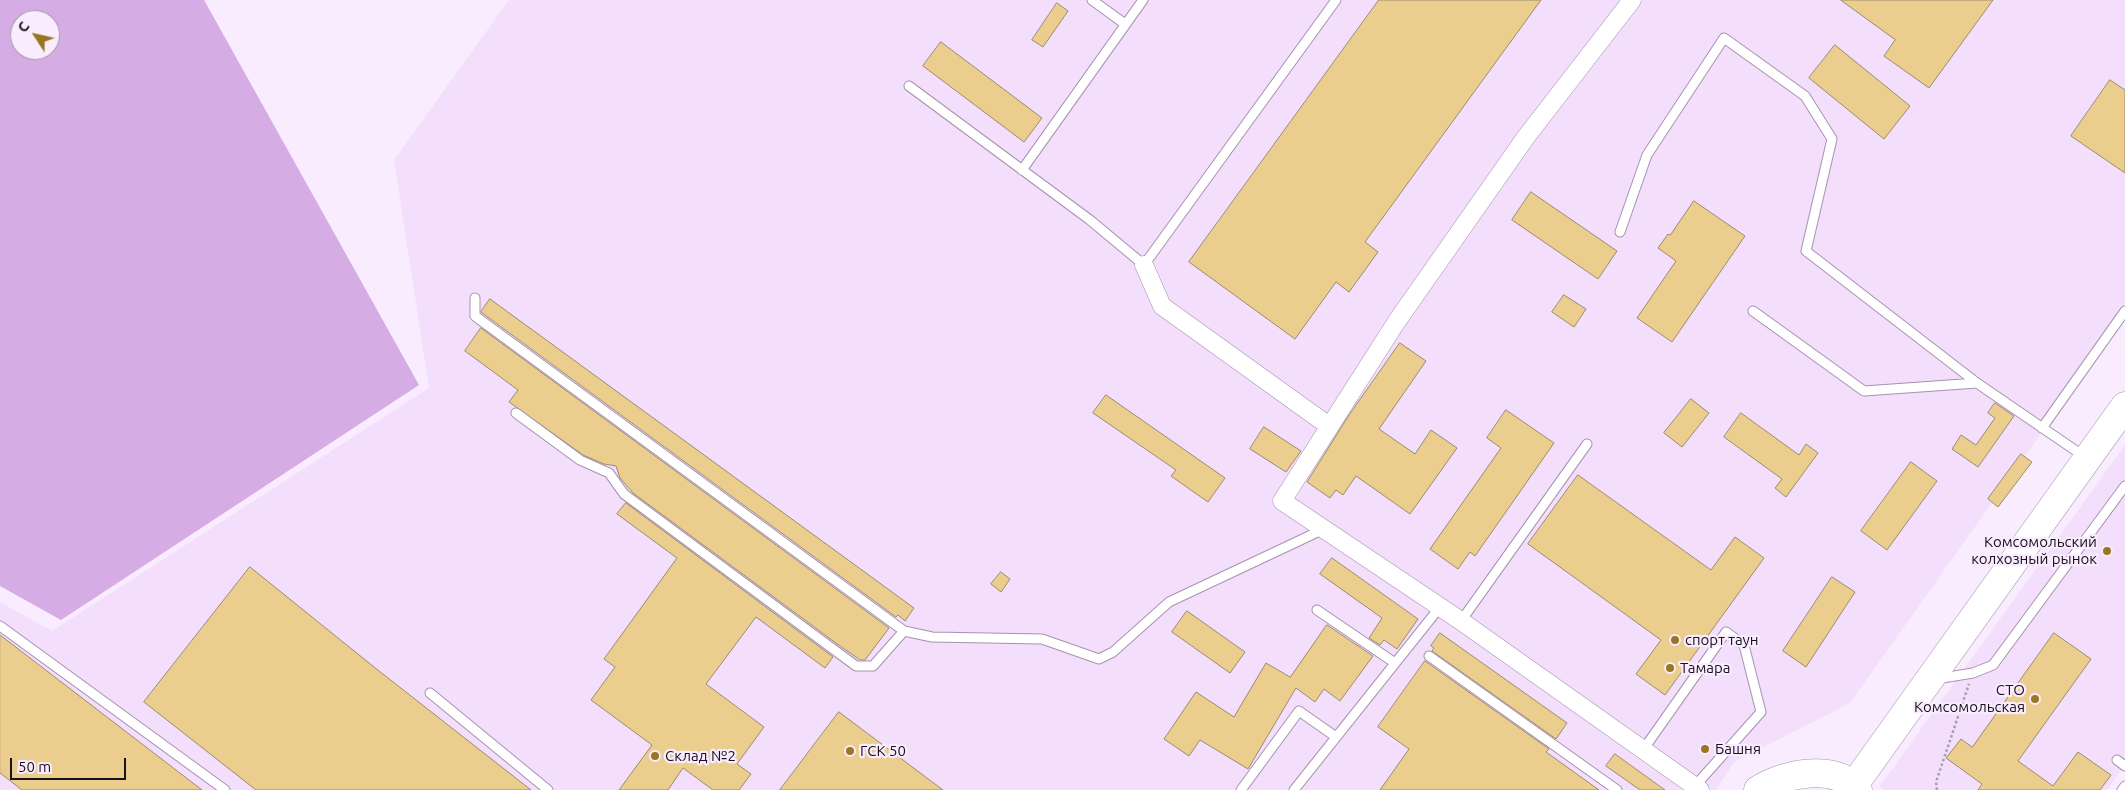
<!DOCTYPE html>
<meta charset="utf-8">
<style>
body{margin:0}
#map{position:relative;width:2125px;height:790px;overflow:hidden;background:#f9ecfe;font-family:Ubuntu,sans-serif}
canvas{display:block}
.north{position:absolute;left:10px;top:10px;width:50px;height:50px;box-sizing:border-box;background:#f9ecfe;border:1px solid #9f94a3;border-radius:50%;rotate:305deg;font-size:14px;font-weight:700;line-height:20px;text-align:center;color:#19111b}
.north::after{content:'';display:block;margin:auto;width:18px;height:22px;background:#9a7621;clip-path:polygon(50% 0,100% 100%,50% 72%,0 100%)}
.scale{position:absolute;left:10px;top:758px;width:116px;height:22px;box-sizing:border-box;border:2px solid #19111b;border-top:0;padding-left:6px;font-size:15px;line-height:18px;white-space:nowrap;color:#19111b;-webkit-text-stroke:4px #f9ecfe;paint-order:stroke}
</style>
<div id="map">
<canvas width="2125" height="790"></canvas>
<div class="north">С</div>
<div class="scale">50 m</div>
</div>
<script>
const c = document.querySelector('canvas').getContext('2d');
c.lineJoin = 'round';
function fillPath(path, color) {
  c.fillStyle = color;
  c.fill(path, 'evenodd');
}
function strokePath(path, color, width, dash) {
  c.strokeStyle = color;
  c.lineWidth = width;
  c.lineCap = dash ? 'butt' : 'round';
  c.setLineDash(dash || []);
  c.stroke(path);
}
function write(font, color, halo, rows, align = 'center') {
  c.font = font + ' Ubuntu,sans-serif';
  c.lineWidth = 4.5;
  c.setLineDash([]);
  c.textBaseline = 'middle';
  c.strokeStyle = halo;
  c.fillStyle = color;
  for (const [text, x, y, turn = 0] of rows) {
    c.save();
    c.translate(x, y);
    c.rotate((+turn || 0) * Math.PI / 180);
    c.textAlign = isNaN(turn) ? turn : align;
    if (halo) c.strokeText(text, 0, 0);
    c.fillText(text, 0, 0);
    c.restore();
  }
}
fillPath(new Path2D(`
 M 509,0 L 2125,0 L 2125,315 L 1850,703 L 1734,762 L 1716,790 L 0,790 L 0,602 L 52,631 L 429,388 L 394,160 Z
 M 2125,445 L 2125,765 L 2107,790 L 1883,790 L 1880,786 Z`), '#f3defb');
fillPath(new Path2D(`
 M 0,0 L 204,0 L 419,385 L 61,620 L 0,586 ZM 20,20 L 50,20 L 50,50 L 20,50 Z`), '#d5ace3');
const building = new Path2D(`
 M 1379,0 L 1541,0 L 1365,242 L 1378,252 L 1349,292 L 1336,282 L 1295,339 L 1189,262 Z
 M 1841,0 L 1993,0 L 1929,88 L 1884,56 L 1895,40 Z
 M 1057,3 L 1068,11 L 1043,47 L 1032,40 Z
 M 941,42 L 1042,118 L 1024,142 L 923,66 Z
 M 1835,45 L 1910,106 L 1884,139 L 1809,78 Z
 M 2110,80 L 2125,90 L 2125,173 L 2071,136 Z
 M 1531,192 L 1617,251 L 1598,279 L 1512,220 Z
 M 1694,201 L 1745,236 L 1672,342 L 1637,318 L 1676,261 L 1658,248 L 1668,234 L 1670,235 Z
 M 1564,295 L 1586,309 L 1574,327 L 1552,312 Z
 M 490,299 L 914,608 L 905,621 L 898,615 L 896,617 L 489,318 L 481,312 Z
 M 481,328 L 889,628 L 865,660 L 860,660 L 840,646 L 633,493 L 620,478 L 616,466 L 604,464 L 583,455 L 509,402 L 518,390 L 465,351 Z
 M 1400,343 L 1426,361 L 1379,429 L 1415,454 L 1431,430 L 1457,448 L 1410,514 L 1356,476 L 1343,495 L 1336,490 L 1330,498 L 1307,482 L 1349,415 Z
 M 1106,395 L 1225,478 L 1208,502 L 1171,476 L 1176,470 L 1093,413 Z
 M 1691,399 L 1709,413 L 1682,447 L 1664,433 Z
 M 1995,403 L 2014,416 L 1978,467 L 1952,449 L 1961,435 L 1976,445 L 1995,418 L 1988,413 Z
 M 1506,410 L 1554,443 L 1475,556 L 1470,552 L 1458,569 L 1430,549 L 1501,448 L 1487,438 Z
 M 1741,413 L 1799,455 L 1806,444 L 1818,453 L 1786,497 L 1775,488 L 1782,479 L 1724,437 Z
 M 1264,427 L 1301,451 L 1286,472 L 1250,449 Z
 M 2021,454 L 2032,462 L 1998,507 L 1988,499 Z
 M 1911,462 L 1937,481 L 1887,550 L 1861,531 Z
 M 1578,475 L 1711,570 L 1735,537 L 1764,558 L 1665,695 L 1636,674 L 1661,640 L 1528,544 Z
 M 626,503 L 833,657 L 825,668 L 756,617 L 706,684 L 764,727 L 737,764 L 751,774 L 739,790 L 713,790 L 683,768 L 668,790 L 619,790 L 652,745 L 591,700 L 615,667 L 604,659 L 677,558 L 617,514 Z
 M 1332,558 L 1418,619 L 1397,649 L 1384,640 L 1380,645 L 1369,638 L 1382,618 L 1320,574 Z
 M 250,567 L 374,667 L 531,790 L 256,790 L 144,702 Z
 M 1001,572 L 1010,579 L 1001,592 L 991,584 Z
 M 1832,577 L 1855,592 L 1806,667 L 1783,651 Z
 M 1187,611 L 1245,652 L 1230,673 L 1172,632 Z
 M 1327,625 L 1373,656 L 1340,701 L 1324,689 L 1315,702 L 1296,688 L 1248,769 L 1200,740 L 1189,756 L 1164,739 L 1196,692 L 1234,717 L 1266,663 L 1290,677 Z
 M 1440,633 L 1567,723 L 1556,739 L 1432,651 L 1434,648 L 1431,646 Z
 M 2054,633 L 2091,659 L 2018,761 L 2053,786 L 2078,752 L 2111,775 L 2100,790 L 1978,790 L 1982,784 L 1946,758 L 1961,739 L 1972,747 Z
 M 0,635 L 202,790 L 22,790 L 0,773 Z
 M 1425,661 L 1549,749 L 1546,752 L 1599,790 L 1380,790 L 1409,749 L 1378,727 Z
 M 839,712 L 943,790 L 780,790 Z
 M 1615,754 L 1665,790 L 1640,790 L 1606,766 Z`);
fillPath(building, '#ebcd8e');
strokePath(building, '#9b8c6f', 1);
const lane = new Path2D(`
 M 1092,0 L 1125,24
 M 909,86 L 1090,220 L 1144,265 L 1336,0
 M 1022,170 L 1143,0
 M 1620,232 L 1647,155 L 1724,38 L 1805,96 L 1832,139 L 1806,251 L 1977,383 L 2085,457
 M 475,298 L 475,316 L 904,631 L 932,637 L 1042,639 L 1099,659 L 1113,652 L 1169,602 L 1324,529
 M 1753,311 L 1864,391 L 1977,383
 M 516,413 L 580,460 L 609,473 L 624,494 L 856,666 L 873,666 L 904,631
 M 2042,428 L 2125,311
 M 1317,610 L 1395,663
 M 1461,621 L 1587,444
 M 0,626 L 225,790
 M 1429,656 L 1617,790
 M 1936,679 L 1973,673 L 1993,665 L 2125,486
 M 430,693 L 548,790
 M 1643,750 L 1726,632 L 1744,645 L 1761,712 L 1695,786
 M 2117,760 L 2125,766
 M 1241,790 L 1299,711 L 1336,737
 M 1294,790 L 1440,607
 M 2122,790 L 2125,786`);
const street = new Path2D(`
 M 1632,0 L 1526,137 L 1397,321 L 1282,501 L 1461,621 L 1700,790
 M 1144,265 L 1162,306 L 1329,426`);
const primary = new Path2D(`
 M 1854,785 L 2125,406
 M 1758,790 C 1784,773 1835,763 1858,790`);
strokePath(lane, '#a793ae', 11);
strokePath(street, '#a793ae', 19);
strokePath(primary, '#a793ae', 29);
strokePath(new Path2D(`
 M 1937,790 L 1936,782 L 1969,684`), '#a89dac', 2.5, [2.5, 2.5]);
strokePath(lane, '#fff', 9);
strokePath(street, '#fff', 18);
strokePath(primary, '#fff', 28);
for (const [x, y, r, color] of [
 [2107,551,5,"#9a7621"],
 [1675,640,5,"#9a7621"],
 [1670,668,5,"#9a7621"],
 [2035,699,5,"#9a7621"],
 [1705,749,5,"#9a7621"],
 [850,751,5,"#9a7621"],
 [655,756,5,"#9a7621"]
]) {
  const dot = new Path2D();
  dot.arc(x, y, r, 0, 2 * Math.PI);
  c.fillStyle = color;
  c.fill(dot);
  strokePath(dot, '#f9ecfe', 2);
}
write('15px', '#19111b', '#f9ecfe', [
 ["Комсомольский",2097,542,"right"],
 ["колхозный рынок",2097,559,"right"],
 ["спорт таун",1685,640],
 ["Тамара",1680,668],
 ["СТО",2025,690,"right"],
 ["Комсомольская",2025,707,"right"],
 ["Башня",1715,749],
 ["ГСК 50",860,751],
 ["Склад №2",665,756]
], 'left');
</script>
